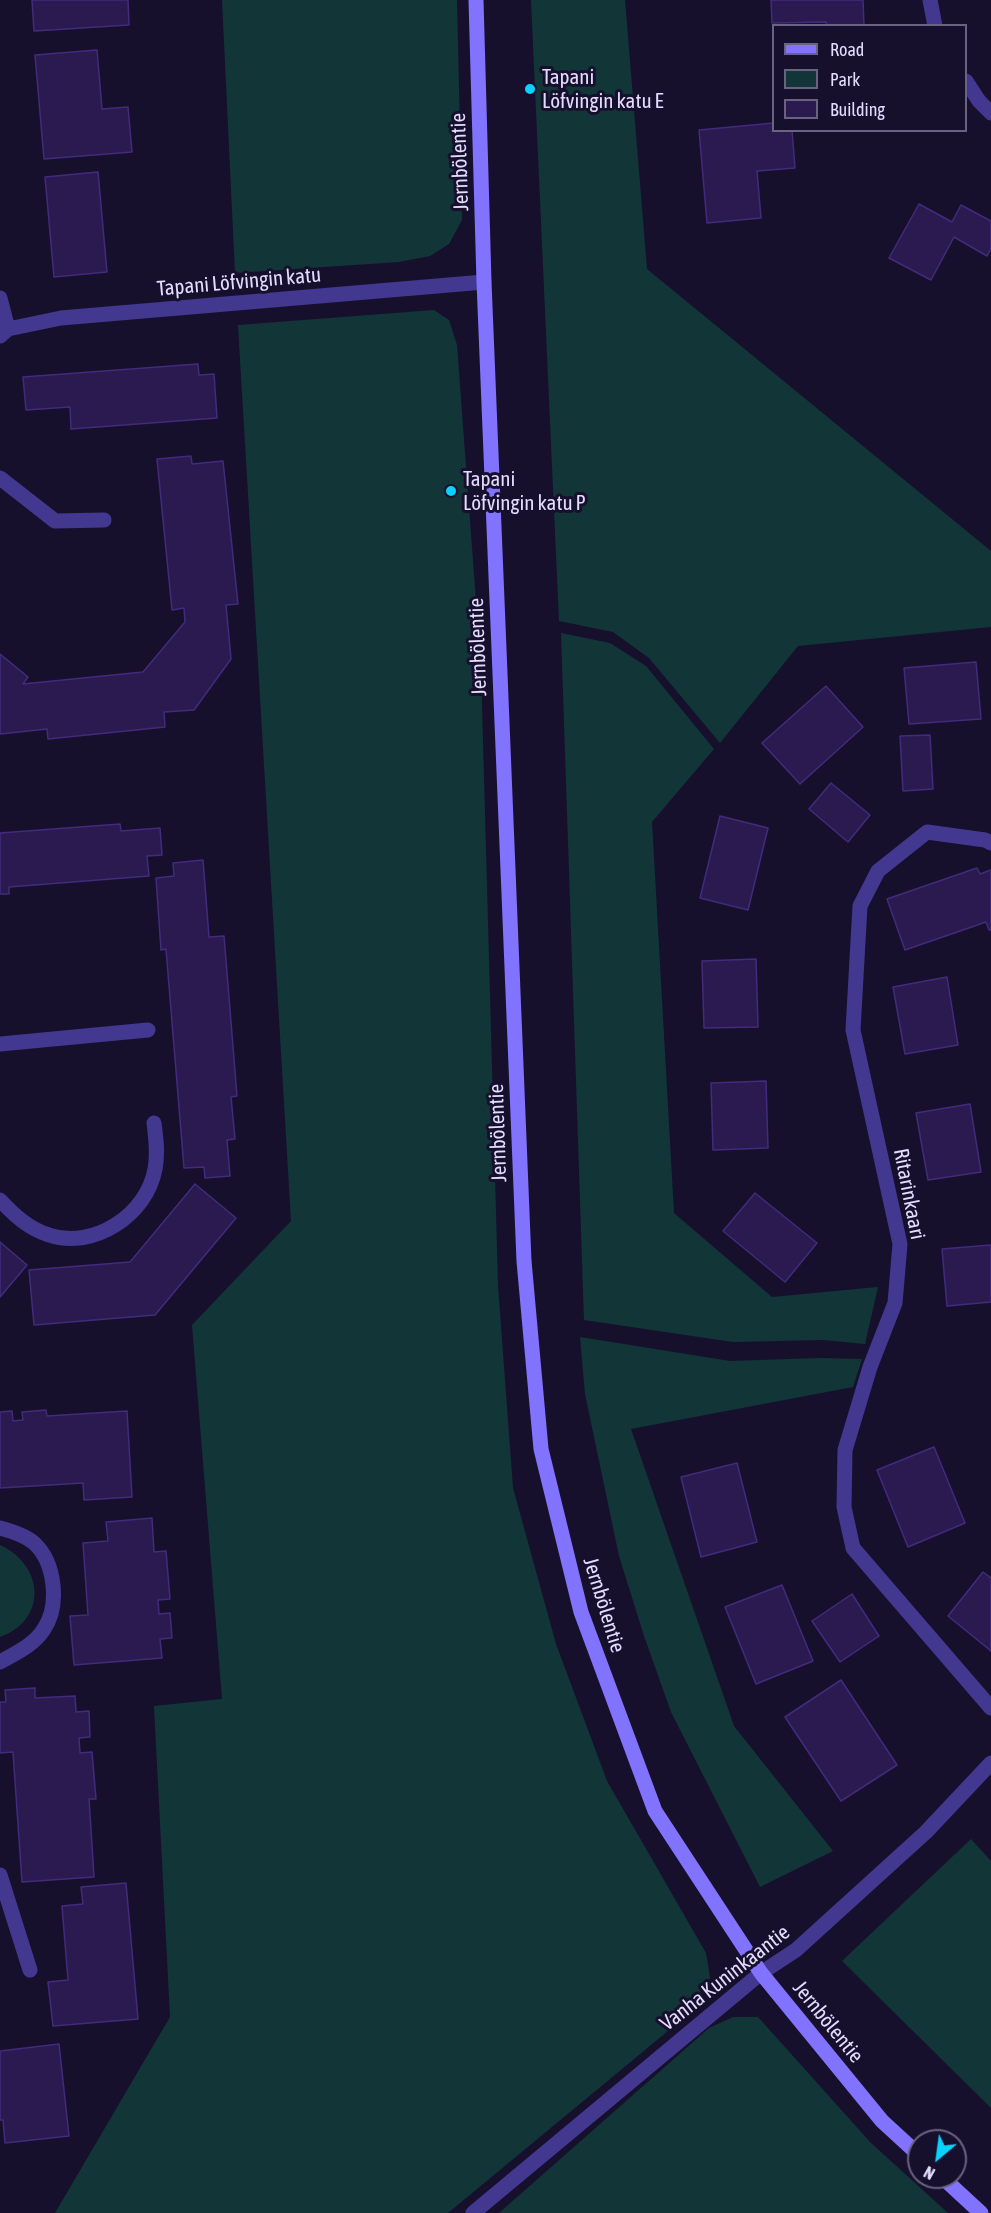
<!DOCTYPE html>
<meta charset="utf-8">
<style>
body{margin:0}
#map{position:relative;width:991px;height:2213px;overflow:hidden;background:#17102d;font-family:"Asap Condensed",sans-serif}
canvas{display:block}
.legend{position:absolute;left:772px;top:24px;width:195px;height:108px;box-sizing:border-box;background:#17102d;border:2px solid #696281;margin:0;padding:8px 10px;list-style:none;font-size:18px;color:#e3dcff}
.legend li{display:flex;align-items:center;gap:12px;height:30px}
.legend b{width:30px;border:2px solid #696281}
.north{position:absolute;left:907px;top:2129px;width:60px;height:60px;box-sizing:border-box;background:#17102d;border:2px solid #696281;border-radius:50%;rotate:209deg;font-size:16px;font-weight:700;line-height:24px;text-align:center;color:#e3dcff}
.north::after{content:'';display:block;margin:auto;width:21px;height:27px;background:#08d2ff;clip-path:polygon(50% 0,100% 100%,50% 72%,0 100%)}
</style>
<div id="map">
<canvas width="991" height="2213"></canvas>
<ul class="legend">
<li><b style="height:8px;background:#8273ff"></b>Road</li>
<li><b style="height:16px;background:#123638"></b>Park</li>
<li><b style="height:16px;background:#2a1a50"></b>Building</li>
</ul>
<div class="north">N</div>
</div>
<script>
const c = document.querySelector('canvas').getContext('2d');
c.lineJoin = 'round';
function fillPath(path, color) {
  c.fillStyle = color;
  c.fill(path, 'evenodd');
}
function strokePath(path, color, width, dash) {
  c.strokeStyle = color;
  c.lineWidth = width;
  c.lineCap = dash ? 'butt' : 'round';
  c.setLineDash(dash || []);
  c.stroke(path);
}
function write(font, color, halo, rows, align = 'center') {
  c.font = font + ' "Asap Condensed",sans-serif';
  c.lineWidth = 6;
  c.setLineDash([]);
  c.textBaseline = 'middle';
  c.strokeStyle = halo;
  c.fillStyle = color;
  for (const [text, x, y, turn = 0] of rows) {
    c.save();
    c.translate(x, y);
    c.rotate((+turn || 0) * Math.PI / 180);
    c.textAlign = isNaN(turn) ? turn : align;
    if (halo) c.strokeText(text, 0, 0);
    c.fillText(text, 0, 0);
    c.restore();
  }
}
fillPath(new Path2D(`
 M 222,0 L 457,0 L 462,220 L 449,244 L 430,256 L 399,262 L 235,273 Z
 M 531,0 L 625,0 L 647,269 L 991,551 L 991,627 L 798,646 L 720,743 L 649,658 L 613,632 L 559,621 Z
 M 434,310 L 449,320 L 457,345 L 481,669 L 498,1286 L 513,1488 L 556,1644 L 607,1781 L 706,1953 L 710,1977 L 703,2002 L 448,2213 L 55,2213 L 170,2017 L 154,1706 L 222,1699 L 192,1325 L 291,1221 L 238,325 Z
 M 561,633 L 610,643 L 646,666 L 714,749 L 652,822 L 674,1213 L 772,1297 L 878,1287 L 865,1344 L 823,1340 L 733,1342 L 584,1320 Z
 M 580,1337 L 730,1361 L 820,1358 L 862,1359 L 853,1387 L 631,1429 L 734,1726 L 833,1851 L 760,1887 L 671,1712 L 644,1636 L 619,1556 L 585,1394 Z
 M 0,1545 C 44,1565 48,1620 0,1637 Z
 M 971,1839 L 991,1861 L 991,2108 L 842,1961 Z
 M 733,2017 L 758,2017 L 870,2142 L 948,2213 L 499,2213 L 709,2028 Z`), '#123638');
const building = new Path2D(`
 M 32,0 L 128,0 L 129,25 L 34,31 Z
 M 771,0 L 863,0 L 864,26 L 827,26 L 826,22 L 772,23 Z
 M 97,50 L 102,109 L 128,107 L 132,152 L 44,159 L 35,55 Z
 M 774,123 L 774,130 L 792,130 L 795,168 L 757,171 L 761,218 L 707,223 L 699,130 Z
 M 98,172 L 107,272 L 54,277 L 45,177 Z
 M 919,204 L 952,222 L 961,205 L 991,221 L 991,249 L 987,256 L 954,237 L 931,280 L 889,258 Z
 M 198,364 L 199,375 L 214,374 L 217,418 L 71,429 L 70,407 L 26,410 L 23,377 Z
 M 191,456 L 192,464 L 223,461 L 238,604 L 226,605 L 231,659 L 194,710 L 164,712 L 165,727 L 48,739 L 47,729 L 0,734 L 0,654 L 28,677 L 23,684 L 143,672 L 185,622 L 184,608 L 172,610 L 157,459 Z
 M 976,662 L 981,719 L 909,724 L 904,668 Z
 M 826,686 L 863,727 L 800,784 L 762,743 Z
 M 930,735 L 933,789 L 903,791 L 900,736 Z
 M 831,783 L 870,815 L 848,842 L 809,809 Z
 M 720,816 L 768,828 L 748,910 L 700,898 Z
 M 120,824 L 121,831 L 160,828 L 162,855 L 147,856 L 149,876 L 9,887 L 9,894 L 0,894 L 0,833 Z
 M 203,860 L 209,937 L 224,936 L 237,1096 L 231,1097 L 235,1139 L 227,1140 L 230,1176 L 205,1178 L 204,1167 L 184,1168 L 166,949 L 161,950 L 156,878 L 174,876 L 173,863 Z
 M 977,868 L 980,874 L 991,870 L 991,930 L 989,930 L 986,922 L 905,950 L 887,899 Z
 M 756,959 L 758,1027 L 704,1028 L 702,961 Z
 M 947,977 L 958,1045 L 905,1054 L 893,987 Z
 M 766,1081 L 768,1148 L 713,1150 L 711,1083 Z
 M 970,1104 L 981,1172 L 928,1180 L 916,1113 Z
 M 195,1184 L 236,1218 L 155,1315 L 34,1325 L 29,1270 L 130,1262 Z
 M 755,1193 L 817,1243 L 785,1282 L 723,1231 Z
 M 0,1242 L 27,1265 L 0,1297 Z
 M 991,1245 L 991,1302 L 947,1306 L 942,1249 Z
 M 46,1410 L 47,1416 L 127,1411 L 132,1497 L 84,1500 L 83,1483 L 0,1488 L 0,1412 L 12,1411 L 13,1421 L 23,1420 L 22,1412 Z
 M 934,1447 L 965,1523 L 908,1547 L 877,1470 Z
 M 737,1463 L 757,1542 L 701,1557 L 681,1477 Z
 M 152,1518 L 154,1552 L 166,1551 L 170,1599 L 158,1600 L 159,1614 L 170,1613 L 172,1638 L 160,1639 L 162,1658 L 74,1665 L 70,1616 L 88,1615 L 83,1543 L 108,1541 L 106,1522 Z
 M 983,1572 L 991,1578 L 991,1651 L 948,1616 Z
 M 782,1585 L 813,1661 L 756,1684 L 725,1607 Z
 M 852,1594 L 879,1636 L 840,1662 L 812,1621 Z
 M 841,1680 L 897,1765 L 841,1801 L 785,1717 Z
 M 35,1688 L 35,1698 L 75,1696 L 76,1712 L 89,1711 L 90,1737 L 79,1738 L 80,1753 L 92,1752 L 96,1799 L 89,1799 L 94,1877 L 22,1882 L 13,1752 L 0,1753 L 0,1702 L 6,1702 L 5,1690 Z
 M 126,1883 L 138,2019 L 53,2026 L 48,1982 L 68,1980 L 62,1906 L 83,1904 L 81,1887 Z
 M 59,2044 L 69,2136 L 5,2143 L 3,2120 L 0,2120 L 0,2051 Z`);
fillPath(building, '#2a1a50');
strokePath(building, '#422b7d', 1.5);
strokePath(new Path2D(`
 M 0,478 L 55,521 L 104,520
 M 0,1044 L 148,1030
 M 0,1200 C 14,1215 29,1229 49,1235 C 93,1250 147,1215 155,1169 C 158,1154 156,1138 154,1123
 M 0,1528 C 11,1531 25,1535 34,1543 C 55,1562 60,1605 44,1629 C 34,1645 16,1653 0,1662
 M 0,1875 L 30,1970`), '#423890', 15);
strokePath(new Path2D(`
 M 930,0 L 935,26
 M 966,81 L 979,101 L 991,113
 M 0,298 L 8,329 L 0,330
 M 0,336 L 8,329 L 61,318 L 484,282
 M 991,843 L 985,840 L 927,832 L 878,871 L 860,906 L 853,1030 L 900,1244 L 895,1303 L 870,1367 L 845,1450 L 844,1507 L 853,1548 L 991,1708
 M 473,2213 L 761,1973 L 796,1950 L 926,1832 L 991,1763`), '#423890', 15);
strokePath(new Path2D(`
 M 476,0 L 484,282 L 524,1261 L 541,1449 L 581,1612 L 655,1811 L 761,1973 L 882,2121 L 919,2155
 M 942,2177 L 981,2213`), '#8273ff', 15);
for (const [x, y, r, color] of [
 [530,89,6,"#08d2ff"],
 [451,491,6,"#08d2ff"]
]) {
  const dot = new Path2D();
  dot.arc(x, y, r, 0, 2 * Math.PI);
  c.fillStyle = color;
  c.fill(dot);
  strokePath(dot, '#17102d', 2);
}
write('21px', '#e3dcff', '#17102d', [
 ["Tapani",542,77],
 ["Löfvingin katu E",542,101],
 ["Tapani",463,479],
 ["Löfvingin katu P",463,503]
], 'left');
write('21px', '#e3dcff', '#17102d', [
 ["Jernbölentie",460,162,-92],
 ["Tapani Löfvingin katu",239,282,-5],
 ["Jernbölentie",478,647,-92],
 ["Jernbölentie",498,1133,-92],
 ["Ritarinkaari",909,1194,79],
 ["Jernbölentie",604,1605,73],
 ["Vanha Kuninkaantie",725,1978,-38],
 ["Jernbölentie",828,2022,51]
]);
</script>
